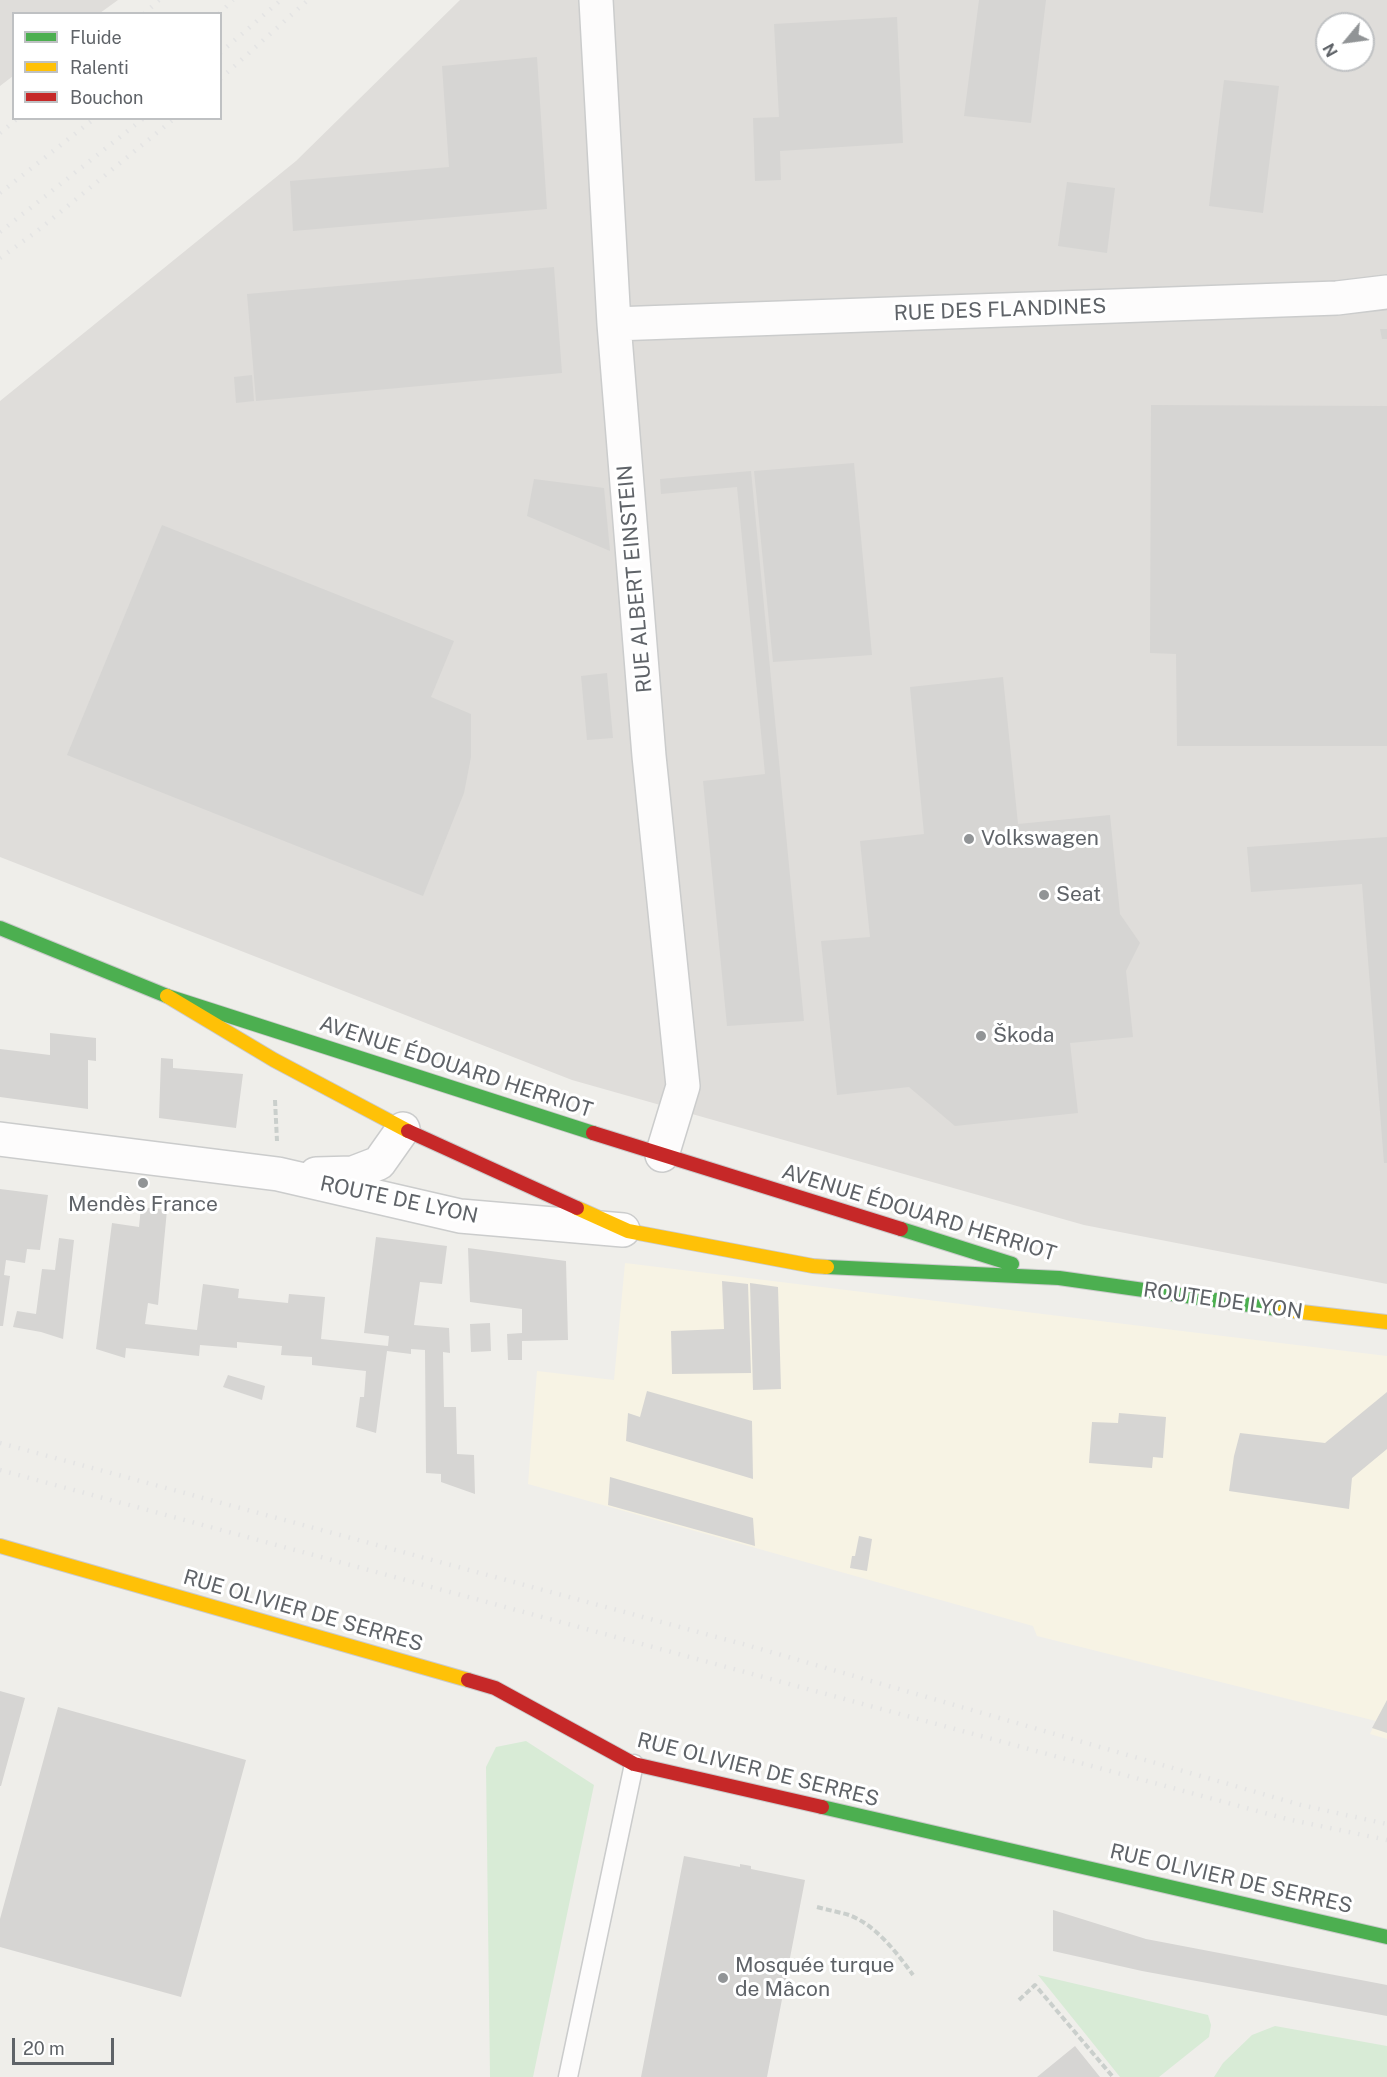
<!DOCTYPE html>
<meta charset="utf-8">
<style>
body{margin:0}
#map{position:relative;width:1387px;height:2077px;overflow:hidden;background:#efeeea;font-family:"Public Sans",sans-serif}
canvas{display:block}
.legend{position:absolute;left:12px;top:12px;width:210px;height:108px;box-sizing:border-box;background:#fff;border:2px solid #bfc1c3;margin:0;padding:8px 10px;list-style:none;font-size:18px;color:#5f6368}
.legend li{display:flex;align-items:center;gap:12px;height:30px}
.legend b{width:30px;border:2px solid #bfc1c3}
.north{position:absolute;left:1315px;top:12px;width:60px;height:60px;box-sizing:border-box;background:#fff;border:2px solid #bfc1c3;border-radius:50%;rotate:241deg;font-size:16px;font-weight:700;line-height:24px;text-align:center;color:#5f6368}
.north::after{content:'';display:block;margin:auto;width:21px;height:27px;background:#919496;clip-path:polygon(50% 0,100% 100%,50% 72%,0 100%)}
.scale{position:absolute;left:12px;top:2038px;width:102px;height:27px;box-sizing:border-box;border:3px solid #5f6368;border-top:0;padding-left:8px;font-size:18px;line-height:21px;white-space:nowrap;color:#5f6368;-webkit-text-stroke:4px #fff;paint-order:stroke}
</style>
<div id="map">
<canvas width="1387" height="2077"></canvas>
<ul class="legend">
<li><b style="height:8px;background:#4caf50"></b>Fluide</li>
<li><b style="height:8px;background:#ffc107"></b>Ralenti</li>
<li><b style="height:8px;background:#c62828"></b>Bouchon</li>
</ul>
<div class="north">N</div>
<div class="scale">20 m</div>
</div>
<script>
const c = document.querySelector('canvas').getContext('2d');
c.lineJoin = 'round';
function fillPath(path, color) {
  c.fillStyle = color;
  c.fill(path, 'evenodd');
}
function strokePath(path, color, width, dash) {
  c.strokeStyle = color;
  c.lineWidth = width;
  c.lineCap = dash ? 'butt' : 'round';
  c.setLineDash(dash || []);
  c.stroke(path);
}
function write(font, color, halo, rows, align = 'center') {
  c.font = font + ' "Public Sans",sans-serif';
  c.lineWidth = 6;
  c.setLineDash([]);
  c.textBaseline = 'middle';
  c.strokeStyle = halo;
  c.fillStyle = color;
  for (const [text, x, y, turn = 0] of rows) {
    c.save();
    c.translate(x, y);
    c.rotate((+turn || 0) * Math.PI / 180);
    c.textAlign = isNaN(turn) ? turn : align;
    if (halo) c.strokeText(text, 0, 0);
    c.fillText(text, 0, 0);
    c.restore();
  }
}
fillPath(new Path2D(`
 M 625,1263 L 1387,1356 L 1387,1739 L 1370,1734 L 1376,1721 L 1037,1636 L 1033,1626 L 528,1484 L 537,1371 L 614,1380 Z`), '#f7f3e4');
fillPath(new Path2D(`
 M 0,0 L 118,0 L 100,13 L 14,14 L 13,76 L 0,86 Z
 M 460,0 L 1387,0 L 1387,1284 L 1084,1225 L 572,1080 L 0,857 L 0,401 L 296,161 ZM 1327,24 L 1363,24 L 1363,60 L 1327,60 Z`), '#dfddda');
fillPath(new Path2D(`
 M 526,1741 L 594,1785 L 533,2077 L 490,2077 L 486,1767 L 496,1747 Z
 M 1038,1975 L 1208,2015 L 1211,2025 L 1209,2037 L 1159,2077 L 1120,2077 Z
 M 1275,2026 L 1387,2046 L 1387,2077 L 1214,2077 L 1223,2063 L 1252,2035 Z`), '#d8ebd6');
fillPath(new Path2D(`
 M 979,0 L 1046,0 L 1031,123 L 964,116 Z
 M 897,17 L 903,143 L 780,151 L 781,180 L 755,181 L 753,118 L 779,117 L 774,24 Z
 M 537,57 L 547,209 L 293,231 L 290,181 L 449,167 L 442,66 Z
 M 1224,80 L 1279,86 L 1263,213 L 1209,206 Z
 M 1067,182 L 1115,188 L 1107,253 L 1058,246 Z
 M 554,267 L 562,373 L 256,401 L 247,294 Z
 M 1380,329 L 1387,329 L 1387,339 L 1382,339 Z
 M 252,375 L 254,401 L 236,403 L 234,377 Z
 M 1151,405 L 1387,406 L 1387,746 L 1177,746 L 1176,654 L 1150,653 Z
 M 854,463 L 872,655 L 773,662 L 754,471 Z
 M 751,471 L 804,1021 L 727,1026 L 703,781 L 765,774 L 737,487 L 661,494 L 660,479 Z
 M 534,479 L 604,488 L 610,551 L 527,516 Z
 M 162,525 L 454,641 L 431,697 L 471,714 L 471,757 L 464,793 L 423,896 L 67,755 Z
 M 607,673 L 613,738 L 587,740 L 581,676 Z
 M 1003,677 L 1018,824 L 1110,815 L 1120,914 L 1140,943 L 1126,971 L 1133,1037 L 1070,1043 L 1078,1113 L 955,1126 L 909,1087 L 837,1095 L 821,941 L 870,937 L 860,841 L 924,834 L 910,687 Z
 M 1387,837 L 1387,1163 L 1384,1163 L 1362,884 L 1251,892 L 1247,847 Z
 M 50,1033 L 96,1038 L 96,1061 L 88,1060 L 88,1109 L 0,1097 L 0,1049 L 50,1055 Z
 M 161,1058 L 173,1059 L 173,1068 L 243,1074 L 236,1128 L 159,1118 Z
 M 0,1189 L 48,1195 L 40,1250 L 27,1249 L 25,1263 L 6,1260 L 4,1275 L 10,1276 L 3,1326 L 0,1326 Z
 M 141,1207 L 167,1210 L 158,1305 L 148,1303 L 145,1324 L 197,1330 L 203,1284 L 239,1289 L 238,1298 L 288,1303 L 289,1294 L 325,1297 L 321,1339 L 388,1346 L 389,1336 L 364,1333 L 376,1237 L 447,1246 L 442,1284 L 420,1282 L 414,1325 L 449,1328 L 450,1353 L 443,1352 L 444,1407 L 456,1407 L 457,1454 L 474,1455 L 475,1494 L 441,1482 L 441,1474 L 426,1473 L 425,1350 L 411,1349 L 411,1354 L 387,1351 L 376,1433 L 356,1427 L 360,1397 L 364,1397 L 366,1371 L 312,1365 L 312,1357 L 281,1355 L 282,1346 L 237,1342 L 237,1348 L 200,1345 L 199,1356 L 126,1348 L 125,1358 L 96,1349 L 112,1223 L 139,1227 Z
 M 59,1238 L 74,1240 L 63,1339 L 41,1332 L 13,1327 L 17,1311 L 36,1314 L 42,1269 L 55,1270 Z
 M 468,1248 L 566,1261 L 568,1340 L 522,1341 L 522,1360 L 508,1360 L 507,1334 L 522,1333 L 522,1309 L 470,1302 Z
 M 722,1281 L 748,1284 L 751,1373 L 672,1374 L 671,1331 L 724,1329 Z
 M 750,1283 L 778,1287 L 781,1389 L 753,1390 Z
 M 490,1323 L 491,1351 L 471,1352 L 470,1324 Z
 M 228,1375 L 265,1386 L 262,1400 L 223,1387 Z
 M 647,1391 L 752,1421 L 753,1479 L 626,1441 L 628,1413 L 640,1417 Z
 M 1387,1392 L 1387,1449 L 1352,1478 L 1349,1509 L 1229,1491 L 1234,1456 L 1240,1433 L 1325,1443 Z
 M 1119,1413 L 1166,1417 L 1163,1458 L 1153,1457 L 1152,1468 L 1089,1463 L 1092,1422 L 1118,1423 Z
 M 610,1477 L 753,1518 L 755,1546 L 608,1505 Z
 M 859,1536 L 872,1539 L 867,1571 L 850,1568 L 852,1556 L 855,1556 Z
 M 0,1691 L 25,1698 L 1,1786 L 0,1786 Z
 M 1387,1700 L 1387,1733 L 1372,1728 Z
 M 58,1707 L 246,1760 L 181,1997 L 0,1947 L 0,1919 Z
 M 684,1856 L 740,1867 L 740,1864 L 751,1866 L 751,1869 L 805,1880 L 767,2077 L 641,2077 Z
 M 1053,1910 L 1146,1939 L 1387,1985 L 1387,2016 L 1142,1971 L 1053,1951 Z
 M 1075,2046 L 1100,2077 L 1037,2077 Z`), '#d6d5d3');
const lane = new Path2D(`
 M 568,2077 L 634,1764`);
const street = new Path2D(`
 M 596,0 L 614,324 L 649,756 L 683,1086 L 662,1155
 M 614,324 L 1337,298 L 1387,292
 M 0,1139 L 278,1174 L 460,1216 L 623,1230
 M 316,1174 L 353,1173 L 379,1163 L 403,1129`);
const fast = new Path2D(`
 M 0,928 L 167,996 L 593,1133
 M 901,1229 L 1012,1264
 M 827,1267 L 1059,1278 L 1285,1310
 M 822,1807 L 1387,1937`);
const slow = new Path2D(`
 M 167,996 L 274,1060 L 408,1131
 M 577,1208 L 628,1231 L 813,1266 L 827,1267
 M 1285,1310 L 1387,1322
 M 0,1546 L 468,1680`);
const jam = new Path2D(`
 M 408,1131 L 577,1208
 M 593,1133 L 901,1229
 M 468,1680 L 495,1688 L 634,1764 L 822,1807`);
strokePath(lane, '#cbcccc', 21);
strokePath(street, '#cbcccc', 36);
strokePath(fast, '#cacacb', 16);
strokePath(slow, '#cacacb', 16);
strokePath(jam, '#cacacb', 16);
strokePath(new Path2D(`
 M 275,1100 L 277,1141
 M 817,1907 C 828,1910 839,1912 849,1915 C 876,1925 897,1953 913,1975
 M 1019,2000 L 1035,1985 L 1113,2077`), '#cacfcc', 4, [6, 3]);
strokePath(lane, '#fdfcfc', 18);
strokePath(street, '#fdfcfc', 33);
strokePath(fast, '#4caf50', 14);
strokePath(slow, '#ffc107', 14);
strokePath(jam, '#c62828', 14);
strokePath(new Path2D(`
 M 144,14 L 159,0
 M 219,14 L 233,0
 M 220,53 L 281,0
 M 220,79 L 308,0
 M 0,133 L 18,118
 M 0,193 L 95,118
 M 0,232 L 144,118
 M 0,258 L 36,232 L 175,118
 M 0,1443 L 750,1646 L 1301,1805 L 1387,1824
 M 0,1470 L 1287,1819 L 1387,1840`), '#e4e4e4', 4.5, [1.5, 8]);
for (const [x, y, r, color] of [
 [969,839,6,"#919496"],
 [1044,895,6,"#919496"],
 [981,1036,6,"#919496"],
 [143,1183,6,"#919496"],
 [723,1978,6,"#919496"]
]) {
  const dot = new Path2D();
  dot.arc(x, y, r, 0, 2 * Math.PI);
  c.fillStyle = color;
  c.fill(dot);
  strokePath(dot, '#fff', 2);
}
write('21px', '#5f6368', '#fff', [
 ["RUE DES FLANDINES",1000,310,-2],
 ["RUE ALBERT EINSTEIN",635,579,-95],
 ["AVENUE ÉDOUARD HERRIOT",456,1067,18],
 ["ROUTE DE LYON",399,1200,12],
 ["AVENUE ÉDOUARD HERRIOT",919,1213,17],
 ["ROUTE DE LYON",1223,1301,8],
 ["RUE OLIVIER DE SERRES",303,1611,16],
 ["RUE OLIVIER DE SERRES",758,1770,14],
 ["RUE OLIVIER DE SERRES",1231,1879,13]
]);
write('21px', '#5f6368', '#fff', [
 ["Volkswagen",981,839],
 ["Seat",1056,895],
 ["Škoda",993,1036],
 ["Mendès France",143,1205,"center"],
 ["Mosquée turque",735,1966],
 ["de Mâcon",735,1990]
], 'left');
</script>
